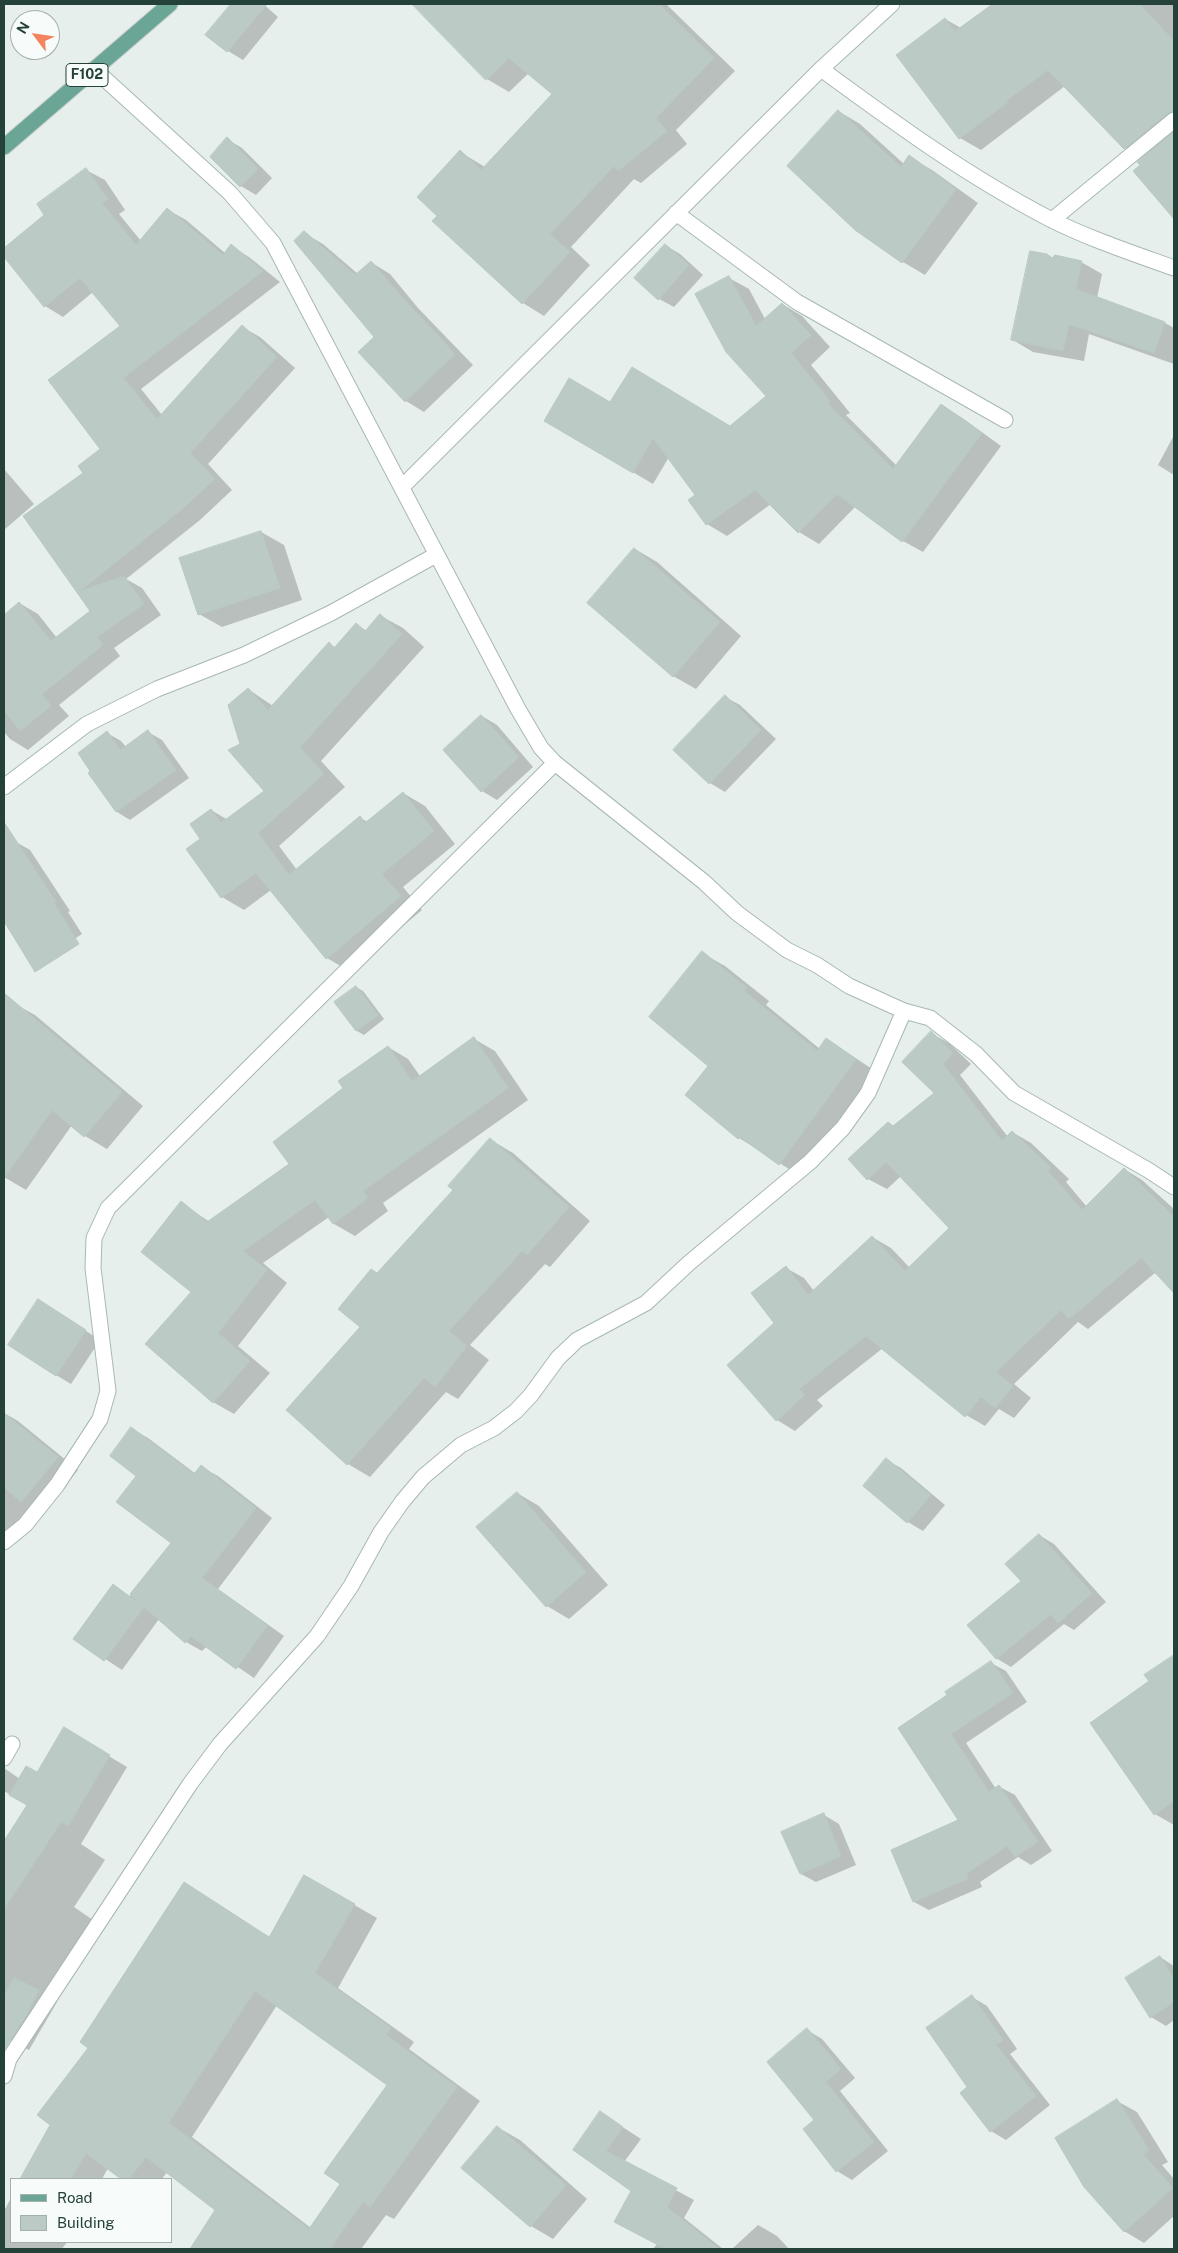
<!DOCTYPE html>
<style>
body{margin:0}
#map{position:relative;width:1178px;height:2253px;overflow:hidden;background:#e6efeb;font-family:"Public Sans",sans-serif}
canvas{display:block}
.frame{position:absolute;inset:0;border:5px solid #24423a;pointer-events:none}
.legend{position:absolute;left:10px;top:2178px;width:162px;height:65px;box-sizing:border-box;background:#f7fbf9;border:1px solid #a3b1ad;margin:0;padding:6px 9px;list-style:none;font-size:15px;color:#24423a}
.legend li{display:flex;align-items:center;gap:10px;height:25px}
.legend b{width:25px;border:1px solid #a3b1ad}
.north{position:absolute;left:10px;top:10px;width:50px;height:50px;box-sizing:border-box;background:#f7fbf9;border:1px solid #a3b1ad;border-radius:50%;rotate:301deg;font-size:14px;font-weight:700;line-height:20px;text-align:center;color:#24423a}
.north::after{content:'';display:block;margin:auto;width:18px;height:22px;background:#f4845f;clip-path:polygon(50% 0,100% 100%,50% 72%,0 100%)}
</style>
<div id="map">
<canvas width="1178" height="2253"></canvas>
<div class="frame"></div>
<ul class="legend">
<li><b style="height:6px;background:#6aa596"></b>Road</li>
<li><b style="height:14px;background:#bbcac4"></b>Building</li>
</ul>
<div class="north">N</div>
</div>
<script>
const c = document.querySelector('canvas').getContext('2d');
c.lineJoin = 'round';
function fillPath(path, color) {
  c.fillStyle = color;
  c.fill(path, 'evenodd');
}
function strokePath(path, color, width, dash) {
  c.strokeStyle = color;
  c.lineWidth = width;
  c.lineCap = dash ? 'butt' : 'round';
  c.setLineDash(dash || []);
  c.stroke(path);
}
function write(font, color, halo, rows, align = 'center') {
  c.font = font + ' "Public Sans",sans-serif';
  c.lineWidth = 4;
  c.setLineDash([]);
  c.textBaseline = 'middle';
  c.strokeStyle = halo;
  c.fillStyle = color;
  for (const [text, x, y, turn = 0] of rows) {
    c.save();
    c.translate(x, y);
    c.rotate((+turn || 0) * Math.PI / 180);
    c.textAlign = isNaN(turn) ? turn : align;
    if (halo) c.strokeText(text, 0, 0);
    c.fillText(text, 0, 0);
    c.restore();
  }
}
fillPath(new Path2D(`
 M 233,4 L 263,4 L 278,17 L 243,60 L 228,51 L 207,35 Z
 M 414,4 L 666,4 L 735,71 L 676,130 L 687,144 L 641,183 L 634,179 L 571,247 L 590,265 L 544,316 L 523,303 L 439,215 L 460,152 L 485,167 L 554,93 L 529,73 L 509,92 L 487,79 Z
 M 995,4 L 1174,4 L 1174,215 L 1142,165 L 1144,159 L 1125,148 L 1065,86 L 981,150 L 960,138 L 945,19 L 961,28 Z
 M 838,111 L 860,124 L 904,164 L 909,157 L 932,170 L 978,203 L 925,275 L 903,262 L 856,229 Z
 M 227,139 L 242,148 L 272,178 L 256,195 L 241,186 L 212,157 Z
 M 86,170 L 105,180 L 125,210 L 119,214 L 141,241 L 168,210 L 186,220 L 225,253 L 231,246 L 249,257 L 280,282 L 141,389 L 162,415 L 242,327 L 260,337 L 295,368 L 208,464 L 232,490 L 200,520 L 126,579 L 142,588 L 161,615 L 114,648 L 120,656 L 59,705 L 69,716 L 28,750 L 10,739 L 4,732 L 4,616 L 19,603 L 38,614 L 57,638 L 91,611 L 25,516 L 85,473 L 102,449 L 122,326 L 93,292 L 63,317 L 45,306 L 4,255 L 4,250 L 46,215 Z
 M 304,233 L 323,244 L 358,274 L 372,263 L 390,274 L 418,308 L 473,365 L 424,412 L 406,401 L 376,338 Z
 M 665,245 L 680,254 L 703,275 L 674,307 L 659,299 Z
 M 1053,259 L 1081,262 L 1102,274 L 1097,298 L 1165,323 L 1174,328 L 1174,364 L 1089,334 L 1084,361 L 1033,352 L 1013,340 Z
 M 729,278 L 749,289 L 765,319 L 782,304 L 802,316 L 830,347 L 811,365 L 850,413 L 846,415 L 897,466 L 941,405 L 961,417 L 1001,446 L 923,552 L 903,541 L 856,506 L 819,544 L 799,532 L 771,504 L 727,536 L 707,524 L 697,496 L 669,457 L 653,484 L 545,420 L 611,403 L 730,427 L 767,397 Z
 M 1174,435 L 1174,475 L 1158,465 Z
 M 4,469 L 34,504 L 4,530 Z
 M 261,532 L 284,545 L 302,600 L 222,627 L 199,614 L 181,559 Z
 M 635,549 L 657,562 L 741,636 L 696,689 L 673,676 Z
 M 381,616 L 403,628 L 424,647 L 321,761 L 345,787 L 279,846 L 297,870 L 360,818 L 368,822 L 403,793 L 425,806 L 455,844 L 403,887 L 422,910 L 349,971 L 327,958 L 271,890 L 244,910 L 222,897 L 187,849 L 202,839 L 211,810 L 228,820 L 266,792 L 242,744 L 248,689 L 273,706 L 329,644 L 336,648 L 357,625 L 367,631 Z
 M 725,697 L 740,705 L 776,739 L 725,792 L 710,783 L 675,750 Z
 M 482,716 L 497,725 L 533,767 L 497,800 L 482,791 Z
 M 148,732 L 162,740 L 189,778 L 130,820 L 117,812 L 107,733 L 121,741 L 126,747 Z
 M 16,842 L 30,850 L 70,911 L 68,912 L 82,934 L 39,962 L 25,954 L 4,922 L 4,850 Z
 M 702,953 L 725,966 L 769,1001 L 766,1005 L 820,1049 L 827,1039 L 878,1073 L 802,1177 L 739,1138 L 710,1065 Z
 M 356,987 L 363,991 L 384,1019 L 364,1035 L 357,1031 Z
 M 13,1003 L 35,1015 L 143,1106 L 107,1149 L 85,1136 L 72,1125 L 26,1190 L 4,1177 L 4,1099 L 20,1111 L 4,1087 L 4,1014 Z
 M 931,1033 L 950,1044 L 971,1064 L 960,1075 L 1008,1137 L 1012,1132 L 1031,1143 L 1069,1179 L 1066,1182 L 1087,1207 L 1124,1169 L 1142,1180 L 1174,1209 L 1174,1289 L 1156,1272 L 1088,1329 L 1078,1322 L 1014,1384 L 1031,1398 L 1014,1418 L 999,1409 L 985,1426 L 966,1415 L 883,1348 L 817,1400 L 823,1406 L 795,1431 L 777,1420 L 775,1323 L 786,1268 L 804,1278 L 814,1291 L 872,1237 L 891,1248 L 910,1268 L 950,1228 L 901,1176 L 887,1189 L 868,1179 L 888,1123 L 894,1127 L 936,1094 Z
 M 474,1039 L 495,1051 L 528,1100 L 383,1203 L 388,1211 L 355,1236 L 334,1224 L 329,1217 L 263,1263 L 287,1283 L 238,1346 L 270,1373 L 234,1414 L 213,1402 L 193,1291 L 181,1203 L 210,1222 L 291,1164 L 345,1088 L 388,1047 L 408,1059 L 420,1076 Z
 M 491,1140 L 513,1153 L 590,1221 L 550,1267 L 545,1264 L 470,1345 L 489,1360 L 458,1399 L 446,1392 L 370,1477 L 348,1464 L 288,1410 L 362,1327 Z
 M 38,1300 L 100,1340 L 71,1384 L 56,1375 Z
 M 4,1413 L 18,1421 L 78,1470 L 43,1513 L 36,1509 L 4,1550 Z
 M 132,1429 L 148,1438 L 196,1474 L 201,1467 L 218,1476 L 272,1518 L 218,1589 L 284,1636 L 254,1678 L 207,1646 L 202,1651 L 186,1642 L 159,1619 L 122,1670 L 75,1639 L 113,1586 L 130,1596 L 173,1543 L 137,1476 Z
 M 886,1460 L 901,1468 L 945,1505 L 923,1531 L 908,1522 L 865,1486 Z
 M 517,1493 L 539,1506 L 608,1585 L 569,1619 L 547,1606 Z
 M 1039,1535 L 1054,1544 L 1106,1602 L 1074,1630 L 1064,1624 L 1011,1667 L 996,1658 Z
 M 1174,1657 L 1174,1825 L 1155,1814 L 1092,1723 L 1150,1682 L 1146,1675 Z
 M 991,1663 L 1006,1671 L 1027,1702 L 966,1743 L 996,1789 L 1000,1787 L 1015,1795 L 1052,1851 L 1031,1865 L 1018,1857 L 980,1882 L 982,1887 L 929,1910 L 914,1902 L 893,1851 L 960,1821 L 899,1728 L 949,1696 Z
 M 82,1740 L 127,1767 L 81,1844 L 105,1860 L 74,1907 L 93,1920 L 44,1995 L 57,2002 L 29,2050 L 4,2037 L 4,1843 L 28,1805 L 4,1791 L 4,1768 L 20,1779 L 37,1774 Z
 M 824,1815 L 839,1824 L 856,1865 L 816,1882 L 801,1874 Z
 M 304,1876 L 377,1918 L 338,1988 L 414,2042 L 409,2049 L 480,2101 L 394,2219 L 386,2215 L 361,2249 L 192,2249 L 217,2210 L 167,2172 L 162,2179 L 123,2179 L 108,2168 L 102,2179 L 21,2179 L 52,2125 L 270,1938 ZM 277,2005 L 389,2085 L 342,2184 L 311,2228 L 192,2137 Z
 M 1160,1957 L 1174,1966 L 1174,2020 L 1166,2026 L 1151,2017 Z
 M 972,1997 L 987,2006 L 1017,2049 L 1010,2054 L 1050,2105 L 1006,2140 L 991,2131 L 962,2093 L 969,2087 Z
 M 807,2030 L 822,2039 L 855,2078 L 840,2091 L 888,2151 L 852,2180 L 837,2171 L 804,2129 L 816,2120 Z
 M 1117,2101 L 1137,2112 L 1168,2162 L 1162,2165 L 1174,2179 L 1174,2216 L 1144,2243 L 1124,2231 Z
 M 601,2113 L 641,2139 L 624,2162 L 694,2200 L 684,2218 L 723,2249 L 653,2249 L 657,2244 L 633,2191 L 575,2150 Z
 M 497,2127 L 520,2140 L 587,2199 L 553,2239 L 531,2226 L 463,2168 Z
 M 11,2198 L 11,2242 L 67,2242 L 62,2249 L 4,2249 L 4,2211 Z
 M 758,2225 L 777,2236 L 789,2249 L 732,2249 Z`), '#0003');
const building = new Path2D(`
 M 231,4 L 267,4 L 227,52 L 205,35 Z
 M 412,4 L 659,4 L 714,58 L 656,118 L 667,131 L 618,171 L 614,166 L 550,234 L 570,252 L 522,304 L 432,221 L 437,216 L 417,197 L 460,150 L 481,170 L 552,94 L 509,58 L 486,80 Z
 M 993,4 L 1139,4 L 1174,41 L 1174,111 L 1168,113 L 1124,149 L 1048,70 L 1007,100 L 1008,102 L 959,139 L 896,55 L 945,18 L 955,31 Z
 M 838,110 L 901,167 L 909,155 L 956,189 L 902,263 L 855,230 L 787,166 Z
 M 1174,132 L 1174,219 L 1133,171 L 1140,165 L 1137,162 Z
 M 227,137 L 258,169 L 240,187 L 210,157 Z
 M 86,168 L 108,199 L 102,203 L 136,245 L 167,208 L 223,255 L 231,244 L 263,271 L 123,378 L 157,419 L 242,325 L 277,357 L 190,453 L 215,479 L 181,510 L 80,591 L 124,576 L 144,604 L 97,637 L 103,645 L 42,694 L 51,706 L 20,731 L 4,710 L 4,615 L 19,602 L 51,641 L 90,611 L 23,516 L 83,473 L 78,466 L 100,449 L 48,380 L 120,326 L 80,278 L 44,307 L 4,257 L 4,248 L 44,215 L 37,204 Z
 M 304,231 L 355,275 L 371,261 L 400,295 L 455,354 L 405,402 L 358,352 L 374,337 L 294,241 Z
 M 665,244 L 689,265 L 658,300 L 634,278 Z
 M 1030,251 L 1047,254 L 1052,258 L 1055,255 L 1082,261 L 1076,289 L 1165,322 L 1154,353 L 1069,324 L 1063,351 L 1011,340 Z
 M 729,276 L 756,326 L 782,303 L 811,335 L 791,353 L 830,401 L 827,403 L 893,469 L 941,404 L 982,433 L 902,542 L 837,494 L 798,533 L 755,490 L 706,525 L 688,500 L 695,495 L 653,438 L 633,473 L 544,421 L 569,378 L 610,402 L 632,367 L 730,426 L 766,396 L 726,352 L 695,294 Z
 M 261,531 L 280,588 L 198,615 L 179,558 Z
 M 634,548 L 720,622 L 673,677 L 587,603 Z
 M 380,614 L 402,634 L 300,747 L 324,774 L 258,833 L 289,875 L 360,816 L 365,823 L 403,792 L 434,831 L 382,874 L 401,896 L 326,959 L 256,873 L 221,898 L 186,849 L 200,839 L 190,824 L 211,809 L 221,823 L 264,791 L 228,750 L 240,744 L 228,705 L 248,688 L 268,710 L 329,642 L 334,648 L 356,623 L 365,631 Z
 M 725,695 L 761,730 L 709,784 L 673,750 Z
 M 481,715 L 519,757 L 481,792 L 443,750 Z
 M 148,730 L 176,770 L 116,812 L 88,773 L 90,771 L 78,753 L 107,731 L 120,750 Z
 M 4,822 L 56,902 L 54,903 L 79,944 L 35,972 L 4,921 Z
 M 702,951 L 747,988 L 744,991 L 817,1051 L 826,1038 L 856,1059 L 779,1165 L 740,1137 L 738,1139 L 685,1095 L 708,1066 L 649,1017 Z
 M 356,986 L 378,1015 L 356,1031 L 334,1002 Z
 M 4,993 L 122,1092 L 84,1137 L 52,1110 L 4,1178 Z
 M 931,1031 L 953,1053 L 943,1064 L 1002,1141 L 1012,1131 L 1051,1168 L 1048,1171 L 1082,1210 L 1124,1168 L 1174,1217 L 1174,1293 L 1141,1258 L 1069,1319 L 1061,1310 L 996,1372 L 1013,1386 L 995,1408 L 981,1397 L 965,1417 L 866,1336 L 799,1389 L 805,1395 L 776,1421 L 727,1365 L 774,1323 L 751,1293 L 786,1266 L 808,1295 L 872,1236 L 905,1271 L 949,1228 L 886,1162 L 867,1180 L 848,1159 L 888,1122 L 893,1126 L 934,1093 L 902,1062 Z
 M 474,1037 L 508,1088 L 363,1191 L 368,1198 L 333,1224 L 315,1200 L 243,1251 L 267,1270 L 218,1333 L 250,1361 L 213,1403 L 145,1344 L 191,1292 L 141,1252 L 181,1201 L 207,1222 L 289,1164 L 273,1142 L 343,1088 L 338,1081 L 388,1046 L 412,1081 Z
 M 490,1138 L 569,1207 L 527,1255 L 522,1251 L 449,1331 L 467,1346 L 435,1387 L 424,1378 L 347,1465 L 286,1410 L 360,1327 L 338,1309 L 371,1269 L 377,1273 L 453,1190 L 448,1186 Z
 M 38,1299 L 86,1330 L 56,1376 L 8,1345 Z
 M 4,1413 L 58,1457 L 21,1502 L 4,1487 Z
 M 131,1427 L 194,1474 L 201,1465 L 256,1508 L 202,1578 L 268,1625 L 236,1669 L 191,1636 L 185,1643 L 144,1607 L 104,1661 L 73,1639 L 113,1584 L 142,1606 L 130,1594 L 171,1543 L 116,1502 L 136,1476 L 110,1456 Z
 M 886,1458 L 931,1495 L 907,1523 L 863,1486 Z
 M 517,1492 L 586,1572 L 546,1607 L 476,1527 Z
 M 1039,1534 L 1092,1593 L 1058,1623 L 1051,1614 L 996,1659 L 967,1625 L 1021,1581 L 1005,1564 Z
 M 1174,1655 L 1174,1801 L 1154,1815 L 1090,1723 L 1149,1681 L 1144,1675 Z
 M 991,1661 L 1013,1693 L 951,1734 L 989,1792 L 999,1785 L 1038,1842 L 1015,1857 L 1007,1846 L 966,1874 L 968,1879 L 913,1902 L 891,1850 L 958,1820 L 898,1728 L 947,1695 L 945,1692 Z
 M 64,1727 L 110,1755 L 68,1826 L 61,1822 L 4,1909 L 4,1841 L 27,1805 L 9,1795 L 26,1766 L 37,1772 Z
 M 824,1813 L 841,1856 L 800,1874 L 781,1832 Z
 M 304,1875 L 355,1904 L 315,1973 L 391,2028 L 386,2035 L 457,2087 L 370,2207 L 363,2201 L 331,2247 L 335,2249 L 190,2249 L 215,2210 L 146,2157 L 129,2179 L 121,2179 L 86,2153 L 71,2179 L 20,2179 L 50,2125 L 37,2115 L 88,2048 L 80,2042 L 184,1882 L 269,1937 ZM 255,1991 L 387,2085 L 324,2173 L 340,2184 L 309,2229 L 169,2123 Z
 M 1160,1956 L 1174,1979 L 1174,2002 L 1150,2018 L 1125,1978 Z
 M 14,1978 L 39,1990 L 27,2014 L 4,2050 L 4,1997 Z
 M 972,1995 L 1003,2040 L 996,2045 L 1036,2096 L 990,2132 L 960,2093 L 967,2087 L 926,2028 Z
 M 807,2028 L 841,2069 L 826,2082 L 874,2142 L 836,2172 L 803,2129 L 814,2120 L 767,2062 Z
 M 1117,2099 L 1149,2150 L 1143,2154 L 1173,2188 L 1124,2232 L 1084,2187 L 1055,2138 Z
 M 600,2111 L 623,2127 L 606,2151 L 677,2188 L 667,2207 L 719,2249 L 666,2249 L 614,2222 L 631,2191 L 573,2150 Z
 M 497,2126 L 566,2185 L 530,2227 L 461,2168 Z`);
fillPath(building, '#bbcac4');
strokePath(building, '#b8c9c2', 1);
const minor = new Path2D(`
 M 94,69 L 230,193 L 273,243 L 518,709 L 541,748 L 555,763 L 704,882 L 737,913 L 787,950 L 817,965 L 849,986 L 904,1011 L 930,1018 L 976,1054 L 1014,1093 L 1148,1170 L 1174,1187
 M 821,69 C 896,124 967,176 1050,219 C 1087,238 1135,254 1174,268
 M 676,213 L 797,302 L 1005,420
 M 1052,220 L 1174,120
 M 402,487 L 821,69 L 892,4
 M 4,787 L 87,724 L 157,689 L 244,655 L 331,613 L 436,555
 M 4,1542 L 25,1525 L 57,1485 L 100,1419 L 108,1391 L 93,1268 L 94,1238 L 108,1208 L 555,763
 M 4,1758 L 12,1744
 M 4,2076 L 9,2059 L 190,1784 L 220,1744 L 317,1636 L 351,1586 L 381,1532 L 402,1502 L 423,1477 L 461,1445 L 494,1428 L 516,1411 L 531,1395 L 558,1358 L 577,1340 L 646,1303 L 689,1263 L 810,1162 L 843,1128 L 868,1093 L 904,1011`);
const major = new Path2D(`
 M 4,147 L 170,4`);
strokePath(minor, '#a8b8b2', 17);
strokePath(major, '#c2cac8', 17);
strokePath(minor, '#fff', 15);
strokePath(major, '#6aa596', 15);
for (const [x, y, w] of [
 [87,75,42]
]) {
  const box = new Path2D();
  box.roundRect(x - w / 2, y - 11.5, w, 23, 4);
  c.fillStyle = '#f7fbf9';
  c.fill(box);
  strokePath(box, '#24423a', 1);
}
write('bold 14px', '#24423a', null, [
 ["F102",87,75]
]);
</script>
